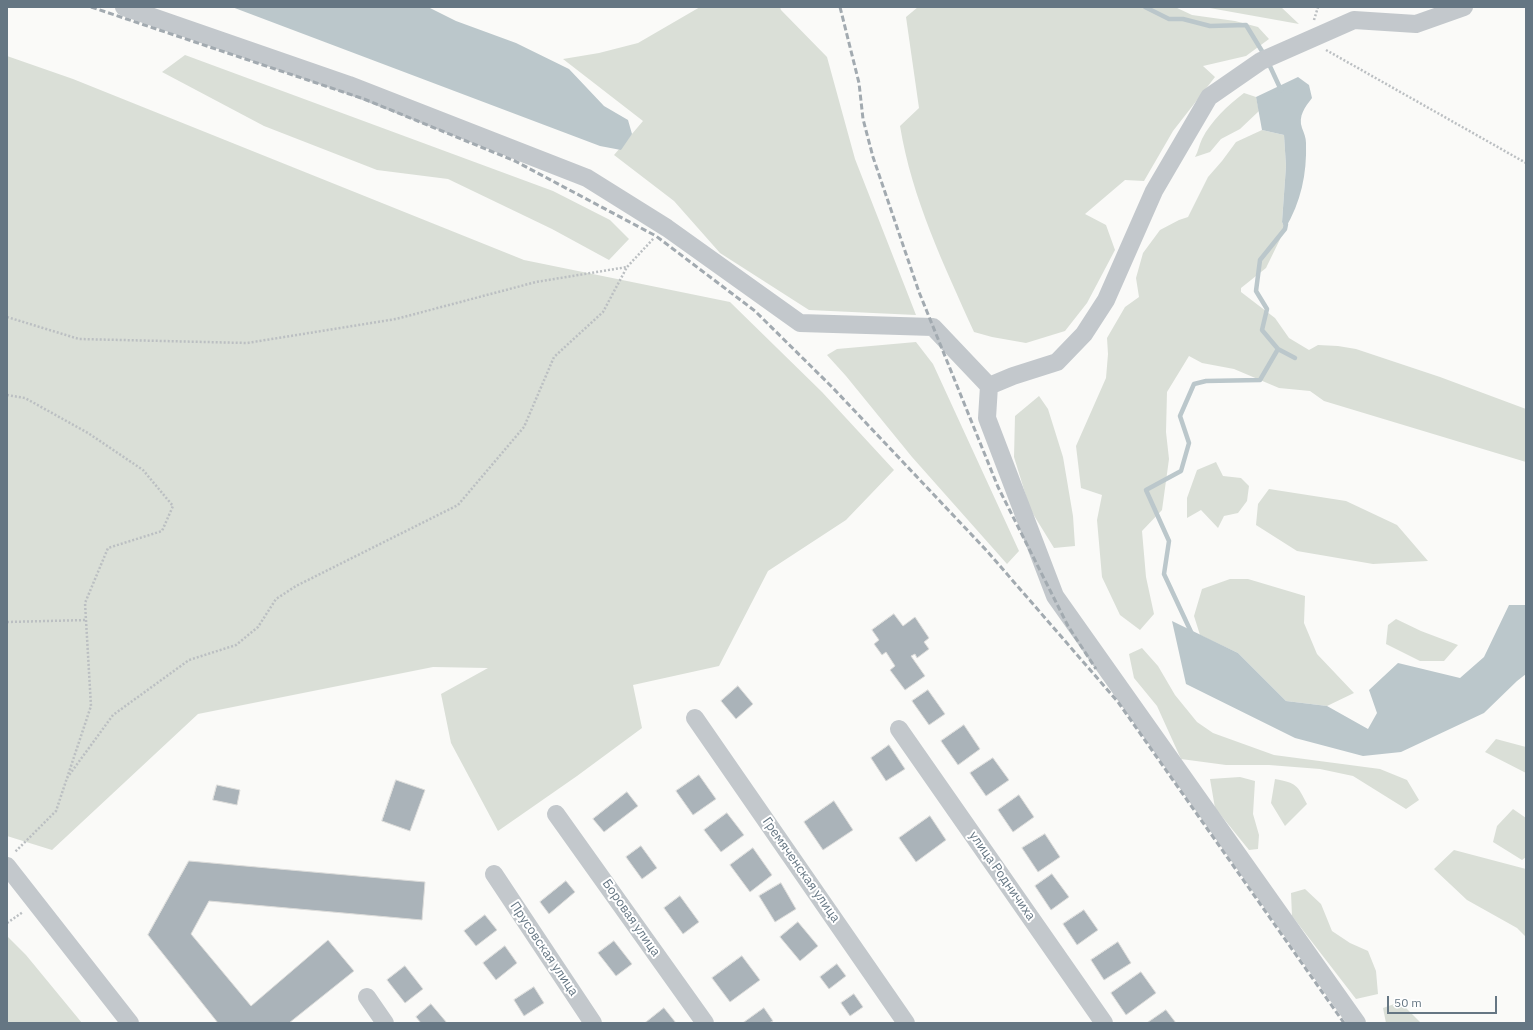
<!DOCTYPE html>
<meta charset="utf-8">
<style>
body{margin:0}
#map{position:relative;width:1533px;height:1030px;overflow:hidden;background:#fafaf8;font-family:"IBM Plex Sans",sans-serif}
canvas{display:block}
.frame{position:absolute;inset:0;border:8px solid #657683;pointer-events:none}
.scale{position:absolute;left:1387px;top:996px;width:110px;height:18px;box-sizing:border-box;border:2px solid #657683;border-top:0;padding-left:5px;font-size:12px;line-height:14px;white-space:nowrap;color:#657683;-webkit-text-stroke:3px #fff;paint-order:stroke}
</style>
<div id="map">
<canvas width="1533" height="1030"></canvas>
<div class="frame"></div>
<div class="scale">50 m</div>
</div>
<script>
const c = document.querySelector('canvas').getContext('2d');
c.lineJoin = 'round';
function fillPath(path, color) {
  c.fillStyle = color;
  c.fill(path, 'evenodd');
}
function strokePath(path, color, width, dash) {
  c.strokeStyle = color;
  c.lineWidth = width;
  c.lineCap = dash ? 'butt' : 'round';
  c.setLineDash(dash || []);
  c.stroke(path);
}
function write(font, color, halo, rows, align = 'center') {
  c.font = font + ' "IBM Plex Sans",sans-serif';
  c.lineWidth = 4;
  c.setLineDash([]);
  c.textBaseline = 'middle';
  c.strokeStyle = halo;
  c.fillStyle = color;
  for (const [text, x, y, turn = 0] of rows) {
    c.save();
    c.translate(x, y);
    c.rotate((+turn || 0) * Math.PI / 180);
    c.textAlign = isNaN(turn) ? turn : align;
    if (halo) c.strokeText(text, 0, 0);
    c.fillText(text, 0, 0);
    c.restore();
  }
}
fillPath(new Path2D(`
 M 700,7 L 780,7 L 781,10 L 827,57 L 855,159 L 916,315 L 809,310 L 720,253 L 674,201 L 614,155 L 643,121 L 563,59 L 599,53 L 638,43 Z
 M 918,7 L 1175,7 L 1192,15 L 1235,21 L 1258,27 L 1269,39 L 1246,56 L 1203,66 L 1215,77 L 1173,131 L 1144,181 L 1125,180 L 1085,214 L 1106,225 L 1115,250 L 1087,303 L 1065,331 L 1026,343 L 992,337 L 974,332 C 944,265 912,199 900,126 L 919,108 L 906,17 Z
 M 1204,7 L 1281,7 L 1299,24 Z
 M 185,55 L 553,191 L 610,220 L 629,239 L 609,260 L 552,229 L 448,179 L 377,170 L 264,126 L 162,72 Z
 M 7,56 L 73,79 L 524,260 L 730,302 L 822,392 L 894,470 L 846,520 L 768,571 L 719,666 L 633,685 L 642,728 L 577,776 L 498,831 L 451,743 L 441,694 L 488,668 L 433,667 L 198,714 L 52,850 L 7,836 Z
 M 1244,93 L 1256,97 L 1259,111 L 1240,129 L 1221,139 L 1210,152 L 1195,157 C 1198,152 1199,145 1202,139 C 1211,121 1228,105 1244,93 Z
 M 1262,130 L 1284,135 L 1286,166 L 1282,222 L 1285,229 L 1266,268 L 1241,288 L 1241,292 L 1275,318 L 1289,338 L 1309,350 L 1318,345 L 1338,346 L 1356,349 L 1440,377 L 1526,409 L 1526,462 L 1324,401 L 1310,391 L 1279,388 L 1234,369 L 1202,363 L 1189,356 L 1167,392 L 1166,432 L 1169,459 L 1162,510 L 1142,531 L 1146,577 L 1154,614 L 1140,630 L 1120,615 L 1102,577 L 1097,520 L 1102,495 L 1081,488 L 1076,446 L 1106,378 L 1108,354 L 1107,338 L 1125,307 L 1139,297 L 1136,278 L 1143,253 L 1160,230 L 1179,220 L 1188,217 L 1208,177 L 1222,161 L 1236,142 Z
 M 916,342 L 933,364 L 1019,551 L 1007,564 L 912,457 L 846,376 L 827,355 L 837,349 Z
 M 1039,396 L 1048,409 L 1063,457 L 1073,516 L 1075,546 L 1054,548 L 1030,509 L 1014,457 L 1015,416 Z
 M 1216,462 L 1223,476 L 1241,478 L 1249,486 L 1247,501 L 1238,513 L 1224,516 L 1218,528 L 1201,510 L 1187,518 L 1187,498 L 1197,470 Z
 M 1269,489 L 1346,501 L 1397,525 L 1428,561 L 1373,564 L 1297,551 L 1256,525 L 1258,504 Z
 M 1230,579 L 1248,579 L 1305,596 L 1304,623 L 1317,654 L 1354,693 L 1327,706 L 1286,701 L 1238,653 L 1200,635 L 1194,616 L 1202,589 Z
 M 1396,619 L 1421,631 L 1458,645 L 1444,661 L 1420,661 L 1386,644 L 1388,625 Z
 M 1142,648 L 1158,666 L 1175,695 L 1197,722 L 1213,733 L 1274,755 L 1380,769 L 1407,780 L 1419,800 L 1406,809 L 1353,776 L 1320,769 L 1269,765 L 1226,765 L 1181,759 L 1157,706 L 1134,678 L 1129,654 Z
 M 1496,739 L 1526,747 L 1526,773 L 1485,752 Z
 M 1240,777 L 1255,781 L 1253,814 L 1259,835 L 1258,849 L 1249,850 L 1215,808 L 1210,779 Z
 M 1275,779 C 1297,783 1297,785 1307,804 L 1285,826 L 1271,803 Z
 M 1513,809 L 1526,818 L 1526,857 L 1522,860 L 1493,842 L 1497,826 Z
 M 1454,850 L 1526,869 L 1526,937 L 1517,928 L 1467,900 L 1434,869 Z
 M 1305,889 L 1321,904 L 1332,931 L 1350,943 L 1368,951 L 1376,971 L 1378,994 L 1356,999 L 1292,916 L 1291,893 Z
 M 7,936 L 26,955 L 82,1023 L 7,1023 Z
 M 1400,1002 L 1421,1023 L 1386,1023 L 1383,1008 Z`), '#dadfd7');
fillPath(new Path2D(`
 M 232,7 L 428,7 L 456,21 L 516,43 L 569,69 L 604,106 L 628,120 L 632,134 L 621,150 L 600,146 Z
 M 1298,77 L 1309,85 L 1312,98 C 1305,107 1298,116 1302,128 C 1304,133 1306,138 1306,143 C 1307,174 1301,202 1285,229 L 1282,222 L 1286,166 L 1284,135 L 1262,130 L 1256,97 Z
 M 1509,605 L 1526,605 L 1526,674 L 1517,681 L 1484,713 L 1401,752 L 1363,756 L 1295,738 L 1186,684 L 1172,621 L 1238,653 L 1286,701 L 1327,706 L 1368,729 L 1377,713 L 1369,690 L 1398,663 L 1460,678 L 1484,657 Z`), '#bbc7cb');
strokePath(new Path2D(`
 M 1145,7 L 1169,19 L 1183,19 L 1210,26 L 1246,25 L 1265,56
 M 1268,62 L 1281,90
 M 1278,349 L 1295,358
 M 1192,634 L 1164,574 L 1169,541 L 1146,490 L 1181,471 L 1189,443 L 1180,416 L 1194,384 L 1206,381 L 1260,380 L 1278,349 L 1262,330 L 1267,309 L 1256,291 L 1260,260 L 1285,229 L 1286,224`), '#bbc7cb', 4.5);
const building = new Path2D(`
 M 894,614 L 903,626 L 915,617 L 929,638 L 924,642 L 929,649 L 917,658 L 915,654 L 911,656 L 925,676 L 905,690 L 890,670 L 895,666 L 886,652 L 882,655 L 874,644 L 879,640 L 872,630 Z
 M 738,686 L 753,704 L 736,719 L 721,701 Z
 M 928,690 L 945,714 L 929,725 L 912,701 Z
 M 964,725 L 980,749 L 958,765 L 941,741 Z
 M 889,745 L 905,769 L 886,781 L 871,758 Z
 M 993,758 L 1009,780 L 986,796 L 970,773 Z
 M 699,775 L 716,799 L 693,815 L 676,791 Z
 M 396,780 L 425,790 L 410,831 L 382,821 Z
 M 217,785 L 240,790 L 237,805 L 213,800 Z
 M 627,792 L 638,806 L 604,832 L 593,819 Z
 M 1019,795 L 1034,817 L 1013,832 L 998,810 Z
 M 834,801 L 853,830 L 823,850 L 804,822 Z
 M 727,813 L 744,835 L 721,852 L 704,830 Z
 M 930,816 L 946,840 L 916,862 L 899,838 Z
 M 1045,834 L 1060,857 L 1038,872 L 1022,848 Z
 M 641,846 L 657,868 L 642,879 L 626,857 Z
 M 753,848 L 772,875 L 750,892 L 730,865 Z
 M 189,861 L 425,882 L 422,920 L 209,901 L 191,934 L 251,1006 L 328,940 L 354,971 L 289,1023 L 218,1023 L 148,935 Z
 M 1052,874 L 1069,897 L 1051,910 L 1035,886 Z
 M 566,881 L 575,892 L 549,914 L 540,902 Z
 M 781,883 L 796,909 L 775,922 L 759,896 Z
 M 680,896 L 699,922 L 683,934 L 664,908 Z
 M 1084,910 L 1098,930 L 1077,945 L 1063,924 Z
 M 485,915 L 497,930 L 476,946 L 464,931 Z
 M 798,922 L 818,946 L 800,961 L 780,937 Z
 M 614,941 L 632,964 L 616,976 L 598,953 Z
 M 1118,942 L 1131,963 L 1104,980 L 1091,960 Z
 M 505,946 L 517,963 L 496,980 L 483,963 Z
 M 742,956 L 760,980 L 730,1002 L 712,978 Z
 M 837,964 L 846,976 L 829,989 L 820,977 Z
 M 405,966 L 423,989 L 405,1003 L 387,980 Z
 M 1141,972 L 1156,993 L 1126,1015 L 1111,993 Z
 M 534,987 L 544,1003 L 524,1016 L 514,1000 Z
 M 854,994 L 863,1007 L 850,1016 L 841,1003 Z
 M 431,1004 L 447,1023 L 421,1023 L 416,1017 Z
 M 664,1008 L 676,1023 L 645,1023 Z
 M 764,1008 L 773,1021 L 769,1023 L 743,1023 Z
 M 1166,1010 L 1176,1023 L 1147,1023 Z`);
fillPath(building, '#aab3b9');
strokePath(building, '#dcdcda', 1);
strokePath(new Path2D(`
 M 1314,20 L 1318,7
 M 1326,50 L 1526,163
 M 7,317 L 79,339 L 247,343 L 396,319 L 536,282 L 627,267
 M 7,395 L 25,398 L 88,433 L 143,470 L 173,506 L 162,531 L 108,548 L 85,603 L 91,706 L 56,811 L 15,852
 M 7,622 L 86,620
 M 67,778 L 113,715 L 189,660 L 236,645 L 258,627 L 276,599 L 296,586 L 458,505 L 524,427 L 554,357 L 603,312 L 627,267 L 654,238
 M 7,923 L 23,912`), '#bbbfc2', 2.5, [2, 2]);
strokePath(new Path2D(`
 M 124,7 L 349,85 L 587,178 L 667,228 L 800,323 L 933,327 L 989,386 L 987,418 L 1055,596 L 1357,1023
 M 989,386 L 1013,376 L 1057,362 L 1084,334 L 1106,300 L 1154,191 L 1209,97 L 1261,61 L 1354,20 L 1416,24 L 1464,7
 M 695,718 L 906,1023
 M 899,729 L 1104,1023
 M 556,814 L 705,1023
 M 7,866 L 130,1023
 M 494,874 L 593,1023
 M 367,997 L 385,1023`), '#c3c8cc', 18);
strokePath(new Path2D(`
 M 91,7 L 364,99 L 515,161 L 656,236 L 755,311 L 833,388 L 987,551 L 1118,702 L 1344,1023
 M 840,7 L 859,83 L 863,119 L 873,157 L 919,292 L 998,487 L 1068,626 L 1096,669`), '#a2aab0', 3, [6, 3]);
write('13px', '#657683', '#fff', [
 ["Гремяченская улица",801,870,55],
 ["улица Родничиха",1002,876,55],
 ["Боровая улица",631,918,55],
 ["Прусовская улица",544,949,56]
]);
</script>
